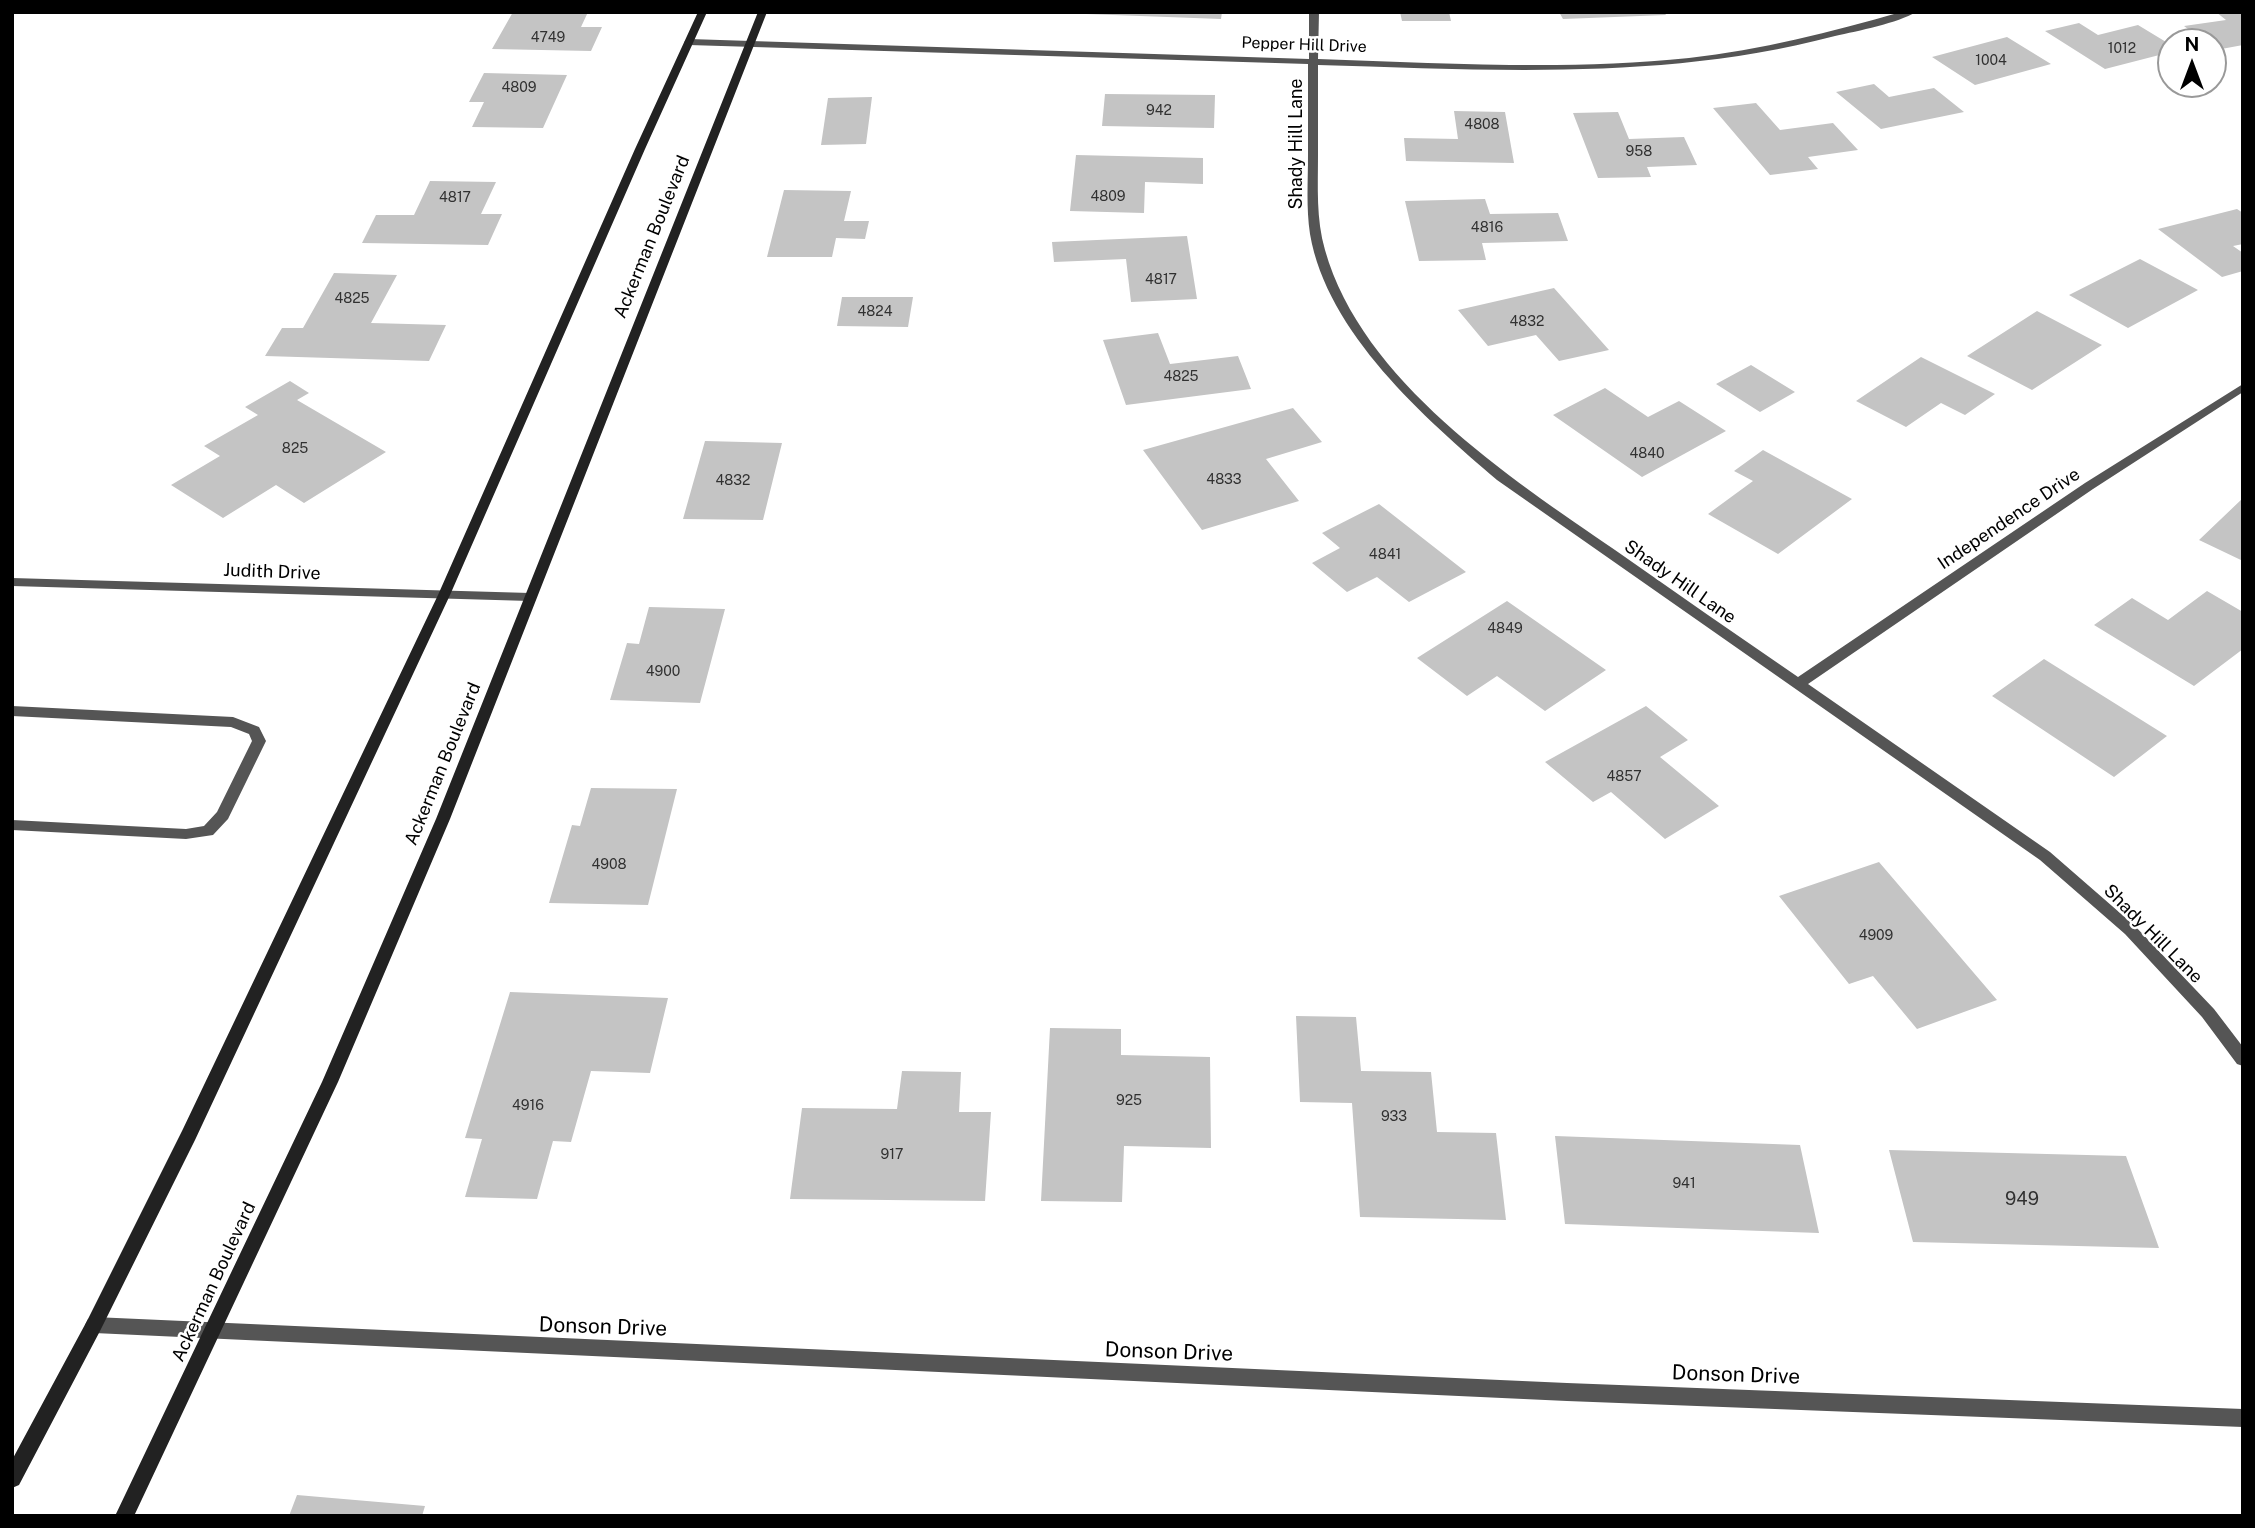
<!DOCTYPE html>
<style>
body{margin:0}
#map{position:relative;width:2255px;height:1528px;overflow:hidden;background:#fff;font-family:"Public Sans",sans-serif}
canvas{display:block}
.frame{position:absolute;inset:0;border:14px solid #000;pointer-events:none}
.north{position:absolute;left:2157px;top:28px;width:70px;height:70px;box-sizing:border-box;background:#fff;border:2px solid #999;border-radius:50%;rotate:0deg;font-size:19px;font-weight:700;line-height:28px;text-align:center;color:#000}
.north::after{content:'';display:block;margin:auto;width:24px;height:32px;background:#000;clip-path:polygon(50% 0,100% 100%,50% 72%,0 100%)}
</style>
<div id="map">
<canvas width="2255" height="1528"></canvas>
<div class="frame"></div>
<div class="north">N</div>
</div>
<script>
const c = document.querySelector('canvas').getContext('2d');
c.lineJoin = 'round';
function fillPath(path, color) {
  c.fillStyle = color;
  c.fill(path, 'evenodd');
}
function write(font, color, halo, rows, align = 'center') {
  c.font = font + ' "Public Sans",sans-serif';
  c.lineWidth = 5;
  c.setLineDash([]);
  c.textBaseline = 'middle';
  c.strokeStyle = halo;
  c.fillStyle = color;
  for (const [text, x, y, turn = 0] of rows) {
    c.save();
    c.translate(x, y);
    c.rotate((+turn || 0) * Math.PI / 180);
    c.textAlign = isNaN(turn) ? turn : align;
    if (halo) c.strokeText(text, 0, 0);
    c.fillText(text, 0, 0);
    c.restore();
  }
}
fillPath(new Path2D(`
 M 513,12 L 588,12 L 581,27 L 602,27 L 591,51 L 492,49 Z
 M 1086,12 L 1222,12 L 1221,19 L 1086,14 Z
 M 1400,12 L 1449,12 L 1451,21 L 1402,21 Z
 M 1559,12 L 1664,12 L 1666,15 L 1563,19 Z
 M 2216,12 L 2243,12 L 2243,45 L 2216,50 L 2213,42 L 2205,42 L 2184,26 L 2226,20 Z
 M 2079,23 L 2098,35 L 2138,25 L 2171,45 L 2171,52 L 2105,69 L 2045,31 Z
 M 2007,37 L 2051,64 L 1975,85 L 1932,57 Z
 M 484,73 L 567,75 L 543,128 L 472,127 L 484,102 L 469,102 Z
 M 1874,84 L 1889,97 L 1934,88 L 1964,112 L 1881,129 L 1836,92 Z
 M 1105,94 L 1215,95 L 1214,128 L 1102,126 Z
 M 872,97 L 866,144 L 821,145 L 828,98 Z
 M 1756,103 L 1780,130 L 1833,123 L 1858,150 L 1808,157 L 1818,169 L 1770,175 L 1713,108 Z
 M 1454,111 L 1505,112 L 1514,163 L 1406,161 L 1404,138 L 1458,139 Z
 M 1618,112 L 1629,139 L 1684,137 L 1697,165 L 1647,167 L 1651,177 L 1598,178 L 1573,113 Z
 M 1076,155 L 1203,158 L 1203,184 L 1145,182 L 1144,213 L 1070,211 Z
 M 430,181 L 496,182 L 481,214 L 502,214 L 488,245 L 362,243 L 376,215 L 414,215 Z
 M 784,190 L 851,191 L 844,221 L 869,221 L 865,239 L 836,238 L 832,257 L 767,257 Z
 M 1485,199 L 1490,214 L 1558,213 L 1568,241 L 1482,243 L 1486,260 L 1419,261 L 1405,201 Z
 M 2237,209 L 2243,213 L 2243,244 L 2233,246 L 2243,253 L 2243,271 L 2222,277 L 2158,229 Z
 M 1187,236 L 1197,299 L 1131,302 L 1126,259 L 1054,262 L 1052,242 Z
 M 2140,259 L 2198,290 L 2128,328 L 2069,295 Z
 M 334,273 L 397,275 L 371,323 L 446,325 L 429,361 L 265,356 L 282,328 L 303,328 Z
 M 1554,288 L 1609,350 L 1559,361 L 1536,335 L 1488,346 L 1458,310 Z
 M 842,297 L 913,297 L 908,327 L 837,326 Z
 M 2037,311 L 2102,345 L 2032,390 L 1967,356 Z
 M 1158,333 L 1170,364 L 1238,356 L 1251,389 L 1126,405 L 1103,340 Z
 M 1921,357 L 1995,394 L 1965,415 L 1941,403 L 1906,427 L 1856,401 Z
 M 1751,365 L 1795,392 L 1760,412 L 1716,384 Z
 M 290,381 L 309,393 L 297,400 L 386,452 L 304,503 L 276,485 L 223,518 L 171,485 L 220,456 L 204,446 L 258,415 L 245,407 Z
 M 1605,388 L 1648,417 L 1679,401 L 1726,431 L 1642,477 L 1553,415 Z
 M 1293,408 L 1322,442 L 1266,459 L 1299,501 L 1202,530 L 1143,450 Z
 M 705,441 L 782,443 L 763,520 L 683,519 Z
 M 1763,450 L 1852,499 L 1778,554 L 1708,514 L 1753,481 L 1734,471 Z
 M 2243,498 L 2243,561 L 2199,540 Z
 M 1379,504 L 1466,572 L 1409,602 L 1377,577 L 1347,592 L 1312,563 L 1340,548 L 1322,533 Z
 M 2207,591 L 2243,612 L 2243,649 L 2194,686 L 2094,625 L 2132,598 L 2168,620 Z
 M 1507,601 L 1606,670 L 1545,711 L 1497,676 L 1467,696 L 1417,658 Z
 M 649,607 L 725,609 L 700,703 L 610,700 L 627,643 L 639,644 Z
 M 2044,659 L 2167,736 L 2114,777 L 1992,696 Z
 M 1646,706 L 1688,740 L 1660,757 L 1719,806 L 1665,839 L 1611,792 L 1593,802 L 1545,762 Z
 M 591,788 L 677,789 L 648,905 L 549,903 L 572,825 L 580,826 Z
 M 1879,862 L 1997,1000 L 1917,1029 L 1873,976 L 1849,984 L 1779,896 Z
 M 510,992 L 668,998 L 650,1073 L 591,1071 L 571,1142 L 553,1141 L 537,1199 L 465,1197 L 482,1139 L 465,1138 Z
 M 1296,1016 L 1356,1017 L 1361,1071 L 1431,1072 L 1437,1132 L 1496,1133 L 1506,1220 L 1360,1217 L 1352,1103 L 1300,1102 Z
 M 1050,1028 L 1121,1029 L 1121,1055 L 1210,1057 L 1211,1148 L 1124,1146 L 1122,1202 L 1041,1201 Z
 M 902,1071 L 961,1072 L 959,1112 L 991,1112 L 985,1201 L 790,1199 L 802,1108 L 897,1109 Z
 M 1555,1136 L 1800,1145 L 1819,1233 L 1565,1224 Z
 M 1889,1150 L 2126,1156 L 2159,1248 L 1913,1242 Z
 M 297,1495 L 425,1506 L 422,1516 L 289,1516 Z`), '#c4c4c4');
fillPath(new Path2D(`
 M 12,706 L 233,717 L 259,727 L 266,741 L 228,819 L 213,835 L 186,839 L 12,830 L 12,820 L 186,829 L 204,826 L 217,812 L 252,741 L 249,734 L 231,727 L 12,716 Z`), '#555');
fillPath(new Path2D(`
 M 1309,12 L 1319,12 L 1318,59 C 1441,63 1566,71 1689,58 C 1761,50 1831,32 1901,12 L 1916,12 C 1898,23 1858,31 1835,36 C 1665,81 1492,70 1318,65 C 1318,95 1318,125 1318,155 C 1318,187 1316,219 1325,250 C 1362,381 1509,477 1615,550 C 1676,593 1737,635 1798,677 L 2085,483 L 2243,384 L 2243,392 L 2093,489 L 1808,684 L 2050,852 L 2135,926 L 2214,1009 L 2243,1047 L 2243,1066 L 2237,1064 L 2202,1017 L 2125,934 L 2040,860 L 1497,480 C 1425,418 1327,333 1310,234 C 1306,208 1308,181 1308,155 C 1308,125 1308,94 1308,64 L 689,45 L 684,42 L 689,39 L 1309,59 Z
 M 12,578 L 530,593 L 536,597 L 530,601 L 12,586 Z
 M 94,1317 L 1567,1383 L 2243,1409 L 2243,1427 L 1567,1401 L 94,1333 L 88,1331 L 85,1325 L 88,1319 Z`), '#555');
fillPath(new Path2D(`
 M 698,12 L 707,12 L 645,149 L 450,595 L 195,1140 L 100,1331 L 19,1485 L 12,1488 L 12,1460 L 88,1319 L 182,1131 L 438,595 L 635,149 Z
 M 758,12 L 767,12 L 450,819 L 338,1082 L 134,1516 L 115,1516 L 322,1082 L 436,819 Z`), '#222');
write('14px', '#313131', null, [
 ["4749",548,38],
 ["1012",2122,49],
 ["1004",1991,61],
 ["4809",519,88],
 ["942",1159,111],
 ["4808",1482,125],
 ["958",1639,152],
 ["4809",1108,197],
 ["4817",455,198],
 ["4816",1487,228],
 ["4817",1161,280],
 ["4825",352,299],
 ["4824",875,312],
 ["4832",1527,322],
 ["4825",1181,377],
 ["825",295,449],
 ["4840",1647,454],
 ["4833",1224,480],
 ["4832",733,481],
 ["4841",1385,555],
 ["4849",1505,629],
 ["4900",663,672],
 ["4857",1624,777],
 ["4908",609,865],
 ["4909",1876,936],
 ["925",1129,1101],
 ["4916",528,1106],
 ["933",1394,1117],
 ["917",892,1155],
 ["941",1684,1184]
]);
write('16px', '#000', '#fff', [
 ["Pepper Hill Drive",1304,45,2]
]);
write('18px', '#000', '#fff', [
 ["Shady Hill Lane",1296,144,-90],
 ["Ackerman Boulevard",652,237,-68],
 ["Independence Drive",2009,519,-34],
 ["Judith Drive",272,572,2],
 ["Shady Hill Lane",1680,582,35],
 ["Ackerman Boulevard",443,764,-68],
 ["Shady Hill Lane",2153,934,45],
 ["Ackerman Boulevard",214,1282,-65]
]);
write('18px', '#313131', null, [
 ["949",2022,1199]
]);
write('21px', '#000', '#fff', [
 ["Donson Drive",603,1327,2],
 ["Donson Drive",1169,1352,2],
 ["Donson Drive",1736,1375,2]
]);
</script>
